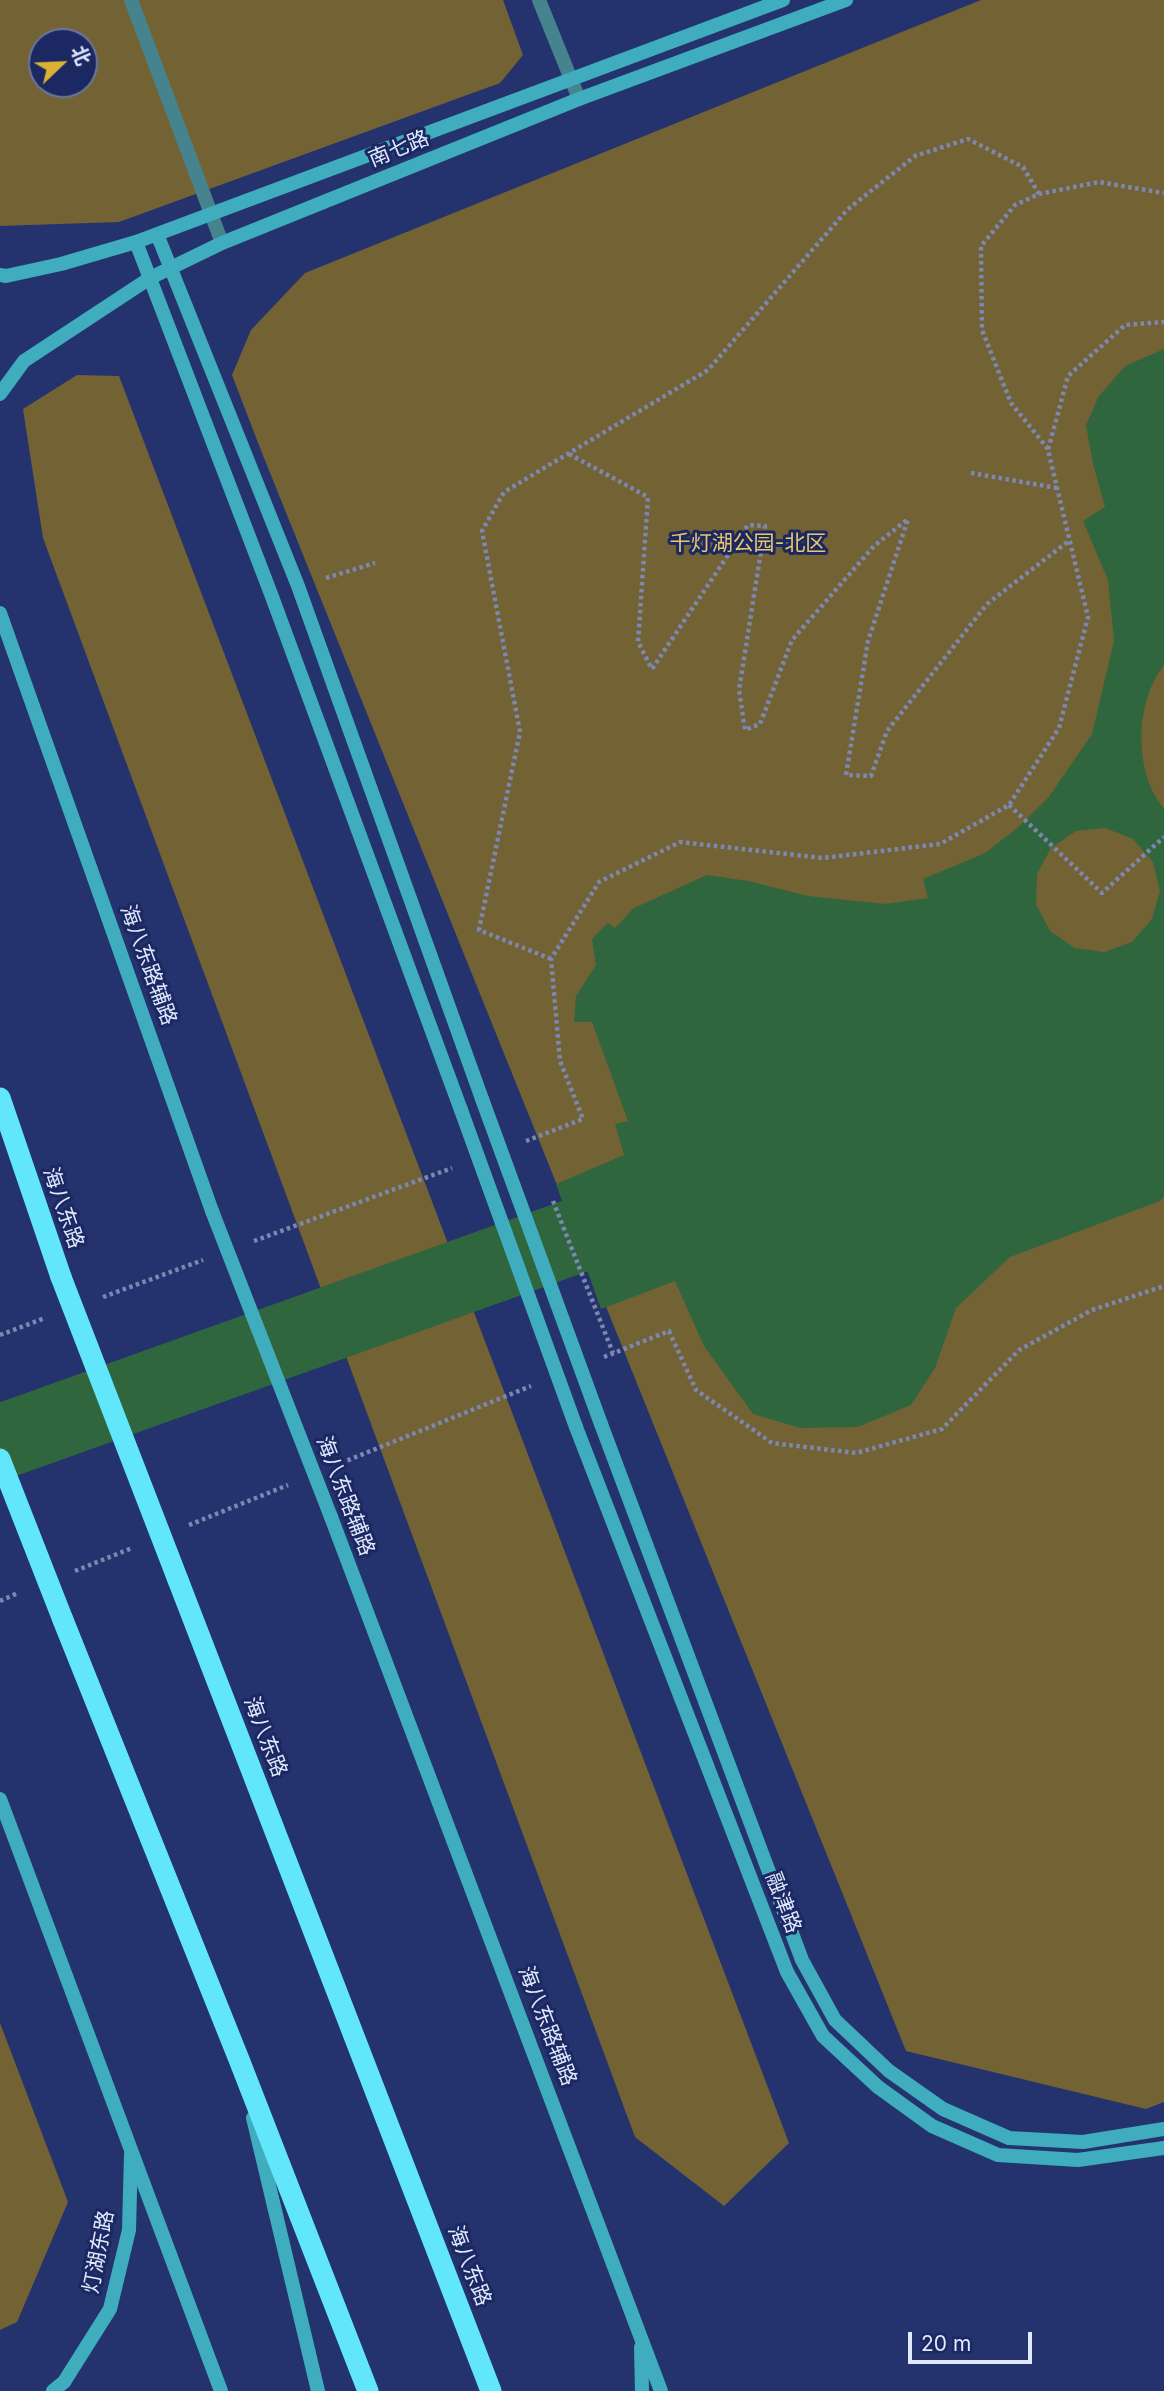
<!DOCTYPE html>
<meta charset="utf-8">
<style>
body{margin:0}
#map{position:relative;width:1164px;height:2391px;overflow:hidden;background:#24336d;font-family:Inter,"Noto Sans SC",sans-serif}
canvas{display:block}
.north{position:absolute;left:28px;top:28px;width:70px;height:70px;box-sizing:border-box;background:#1b2861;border:2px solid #6a75a0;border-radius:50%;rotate:67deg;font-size:19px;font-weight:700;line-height:28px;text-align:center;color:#e1e9ff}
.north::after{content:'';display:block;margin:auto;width:24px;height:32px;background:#dbb233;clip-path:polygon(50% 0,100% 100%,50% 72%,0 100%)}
.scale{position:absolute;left:908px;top:2332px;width:124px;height:32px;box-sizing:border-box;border:4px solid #e1e9ff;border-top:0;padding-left:9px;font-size:21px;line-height:24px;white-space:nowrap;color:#e1e9ff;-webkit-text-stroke:5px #1b2861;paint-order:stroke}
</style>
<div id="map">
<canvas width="1164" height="2391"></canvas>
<div class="north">北</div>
<div class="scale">20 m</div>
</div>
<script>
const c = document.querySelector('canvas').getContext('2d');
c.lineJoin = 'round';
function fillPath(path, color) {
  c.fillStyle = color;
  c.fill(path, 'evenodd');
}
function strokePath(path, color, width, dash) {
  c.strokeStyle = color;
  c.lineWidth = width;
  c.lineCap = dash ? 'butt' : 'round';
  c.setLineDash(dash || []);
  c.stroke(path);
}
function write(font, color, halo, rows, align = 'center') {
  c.font = font + ' Inter,"Noto Sans SC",sans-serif';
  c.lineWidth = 6;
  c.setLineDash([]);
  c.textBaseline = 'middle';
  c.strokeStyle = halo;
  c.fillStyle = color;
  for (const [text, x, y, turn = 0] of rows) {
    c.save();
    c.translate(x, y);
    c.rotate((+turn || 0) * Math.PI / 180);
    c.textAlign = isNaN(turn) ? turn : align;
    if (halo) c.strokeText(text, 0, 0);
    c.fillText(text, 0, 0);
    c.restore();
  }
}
fillPath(new Path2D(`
 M 0,0 L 503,0 L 523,55 L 500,83 L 119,222 L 0,226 ZM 42,42 L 84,42 L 84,84 L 42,84 Z
 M 981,0 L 1164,0 L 1164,2102 L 1146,2109 L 906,2051 L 262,453 L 232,375 L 251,330 L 305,273 Z
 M 77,375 L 119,376 L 789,2143 L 724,2206 L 635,2137 L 43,538 L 23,409 Z
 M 0,2023 L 68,2202 L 17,2322 L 0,2330 Z`), '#736234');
fillPath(new Path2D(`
 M 1164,349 L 1164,665 C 1138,698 1135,753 1152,790 C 1155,797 1160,803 1164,809 L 1164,1197 L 1160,1201 L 1010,1257 L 956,1308 L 935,1368 L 911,1405 L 858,1427 L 800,1428 L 753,1414 L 704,1346 L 675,1281 L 601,1309 L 556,1184 L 624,1155 L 615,1124 L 628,1121 L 592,1022 L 574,1022 L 576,996 L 596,965 L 592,939 L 608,923 L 615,928 L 634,908 L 707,875 L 748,881 L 808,896 L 885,904 L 928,898 L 923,879 L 985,853 L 1016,829 L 1048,798 L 1092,734 L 1114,641 L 1108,580 L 1083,521 L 1105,507 L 1093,464 L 1086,425 L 1099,396 L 1125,366 ZM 1105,828 L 1133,839 L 1153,862 L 1160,891 L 1152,919 L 1132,942 L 1104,952 L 1075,948 L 1050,931 L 1036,904 L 1037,874 L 1051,848 L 1076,831 Z`), '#30663d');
strokePath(new Path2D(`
 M 0,1442 L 673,1201`), '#30663d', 75);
strokePath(new Path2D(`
 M 1048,449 L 1011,403 L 982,330 L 981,246 L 1015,205 L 1039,194 L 1099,182 L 1164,193
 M 569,454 L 648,497 L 638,642 L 652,669 L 748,525 L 765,526 L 739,690 L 745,730 L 760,724 L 792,640 L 874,546 L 908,519 L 868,641 L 846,775 L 871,776 L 887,731 L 987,604 L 1070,540
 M 971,473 L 1057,488
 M 326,578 L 375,563
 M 1009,805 L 1102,893 L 1164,837
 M 551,959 L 479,930 L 520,732 L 482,531 L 504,492 L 708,370 L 847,210 L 915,156 L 968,139 L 1023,167 L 1039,194
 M 526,1141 L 583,1119 L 560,1061 L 551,959 L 599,882 L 680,842 L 823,858 L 940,844 L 1009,805 L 1059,728 L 1088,617 L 1048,450 L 1068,376 L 1125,325 L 1164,322
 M 553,1201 L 613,1353
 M 254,1241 L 452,1168
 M 103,1297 L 203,1260
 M 0,1335 L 45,1318
 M 604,1357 L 669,1331 L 696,1390 L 772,1443 L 856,1453 L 942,1429 L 1019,1350 L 1092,1310 L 1164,1286
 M 341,1463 L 531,1386
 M 189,1525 L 288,1485
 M 75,1571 L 132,1548
 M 0,1601 L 18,1593`), '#7d88b2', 4.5, [3.5, 3.5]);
strokePath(new Path2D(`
 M 131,0 L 222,243
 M 539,0 L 579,99`), '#45848e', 14);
strokePath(new Path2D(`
 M 157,234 L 298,586 L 482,1099
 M 136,242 L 271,594 L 461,1110
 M 0,275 L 6,276 L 61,264 L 136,242 L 783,0
 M 0,394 L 24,361 L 150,278 L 222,243 L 579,99 L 846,0
 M 0,613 L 212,1211
 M 601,1424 L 802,1960 L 835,2020 L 889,2071 L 943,2109 L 1009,2138 L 1083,2142 L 1164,2129
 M 576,1427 L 787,1972 L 823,2036 L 878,2087 L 932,2126 L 998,2155 L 1078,2160 L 1164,2148
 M 331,1517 L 661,2391
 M 0,1799 L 221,2391
 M 253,2118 L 318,2391
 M 641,2347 L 642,2391
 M 53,2391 L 64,2382 L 110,2309 L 129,2230 L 131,2154`), '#3fadbe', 14);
strokePath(new Path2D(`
 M 0,1098 L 61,1277
 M 178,1580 L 491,2391
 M 63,1620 L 240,2062 L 368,2391`), '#61e6fb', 21);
strokePath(new Path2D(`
 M 482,1099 L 601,1424
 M 461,1110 L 576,1427
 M 212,1211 L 331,1517`), '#3fadbe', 14);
strokePath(new Path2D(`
 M 61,1277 L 178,1580
 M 0,1459 L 63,1620`), '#61e6fb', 21);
write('21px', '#e1e9ff', '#1b2861', [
 ["南七路",399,149,-22],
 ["海八东路辅路",148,965,70],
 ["海八东路",63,1208,71],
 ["海八东路辅路",345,1496,69],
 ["海八东路",265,1737,69],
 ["融津路",783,1903,69],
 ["海八东路辅路",547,2026,69],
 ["灯湖东路",99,2252,-79],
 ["海八东路",469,2266,69]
]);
write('21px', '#e9c86c', '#1b2861', [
 ["千灯湖公园-北区",748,544]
]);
</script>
